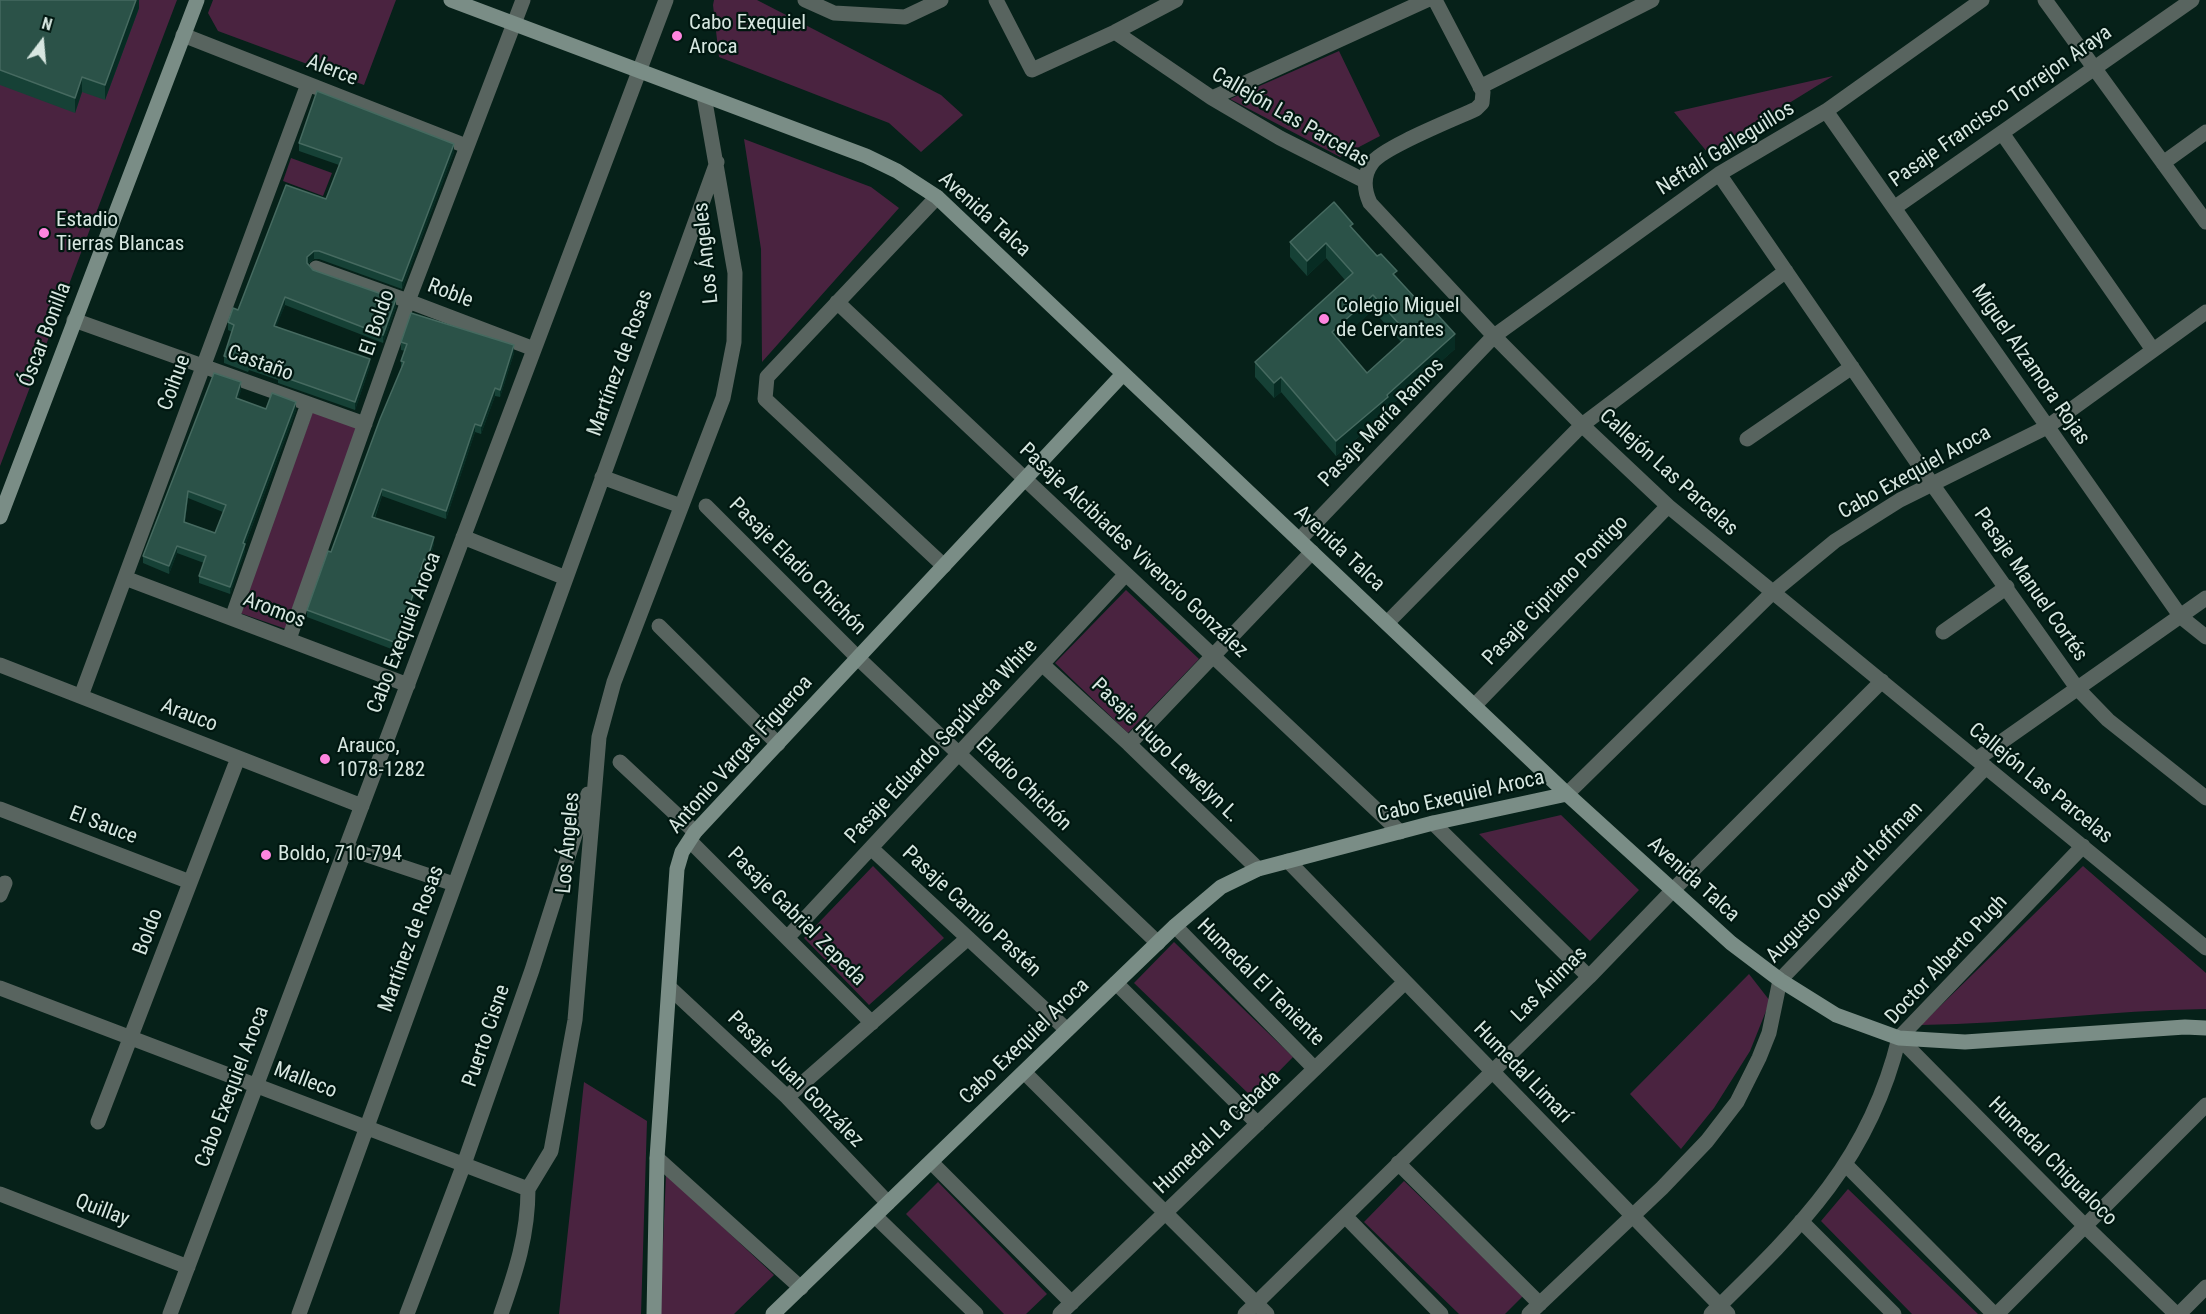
<!DOCTYPE html>
<meta charset="utf-8">
<style>
body{margin:0}
#map{position:relative;width:2206px;height:1314px;overflow:hidden;background:#062119;font-family:"Roboto Condensed",sans-serif}
canvas{display:block}
.north{position:absolute;left:12px;top:12px;width:60px;height:60px;-webkit-text-stroke:4px #001710;paint-order:stroke;rotate:16deg;font-size:16px;font-weight:700;line-height:24px;text-align:center;color:#d7e7e1}
.north::after{content:'';display:block;margin:auto;width:21px;height:27px;background:#d7e7e1;clip-path:polygon(50% 0,100% 100%,50% 72%,0 100%)}
</style>
<div id="map">
<canvas width="2206" height="1314"></canvas>
<div class="north">N</div>
</div>
<script>
const c = document.querySelector('canvas').getContext('2d');
c.lineJoin = 'round';
function fillPath(path, color) {
  c.fillStyle = color;
  c.fill(path, 'evenodd');
}
function strokePath(path, color, width, dash) {
  c.strokeStyle = color;
  c.lineWidth = width;
  c.lineCap = dash ? 'butt' : 'round';
  c.setLineDash(dash || []);
  c.stroke(path);
}
function write(font, color, halo, rows, align = 'center') {
  c.font = font + ' "Roboto Condensed",sans-serif';
  c.lineWidth = 4.5;
  c.setLineDash([]);
  c.textBaseline = 'middle';
  c.strokeStyle = halo;
  c.fillStyle = color;
  for (const [text, x, y, turn = 0] of rows) {
    c.save();
    c.translate(x, y);
    c.rotate((+turn || 0) * Math.PI / 180);
    c.textAlign = isNaN(turn) ? turn : align;
    if (halo) c.strokeText(text, 0, 0);
    c.fillText(text, 0, 0);
    c.restore();
  }
}
fillPath(new Path2D(`
 M 0,0 L 177,0 L 0,466 Z
 M 213,0 L 396,0 L 364,85 L 218,31 L 208,13 Z
 M 714,0 L 757,0 L 941,95 L 963,115 L 921,152 L 889,123 L 719,57 L 713,5 Z
 M 1339,51 L 1380,136 L 1340,157 L 1230,99 Z
 M 1833,76 L 1708,153 L 1674,112 Z
 M 744,139 L 871,187 L 899,208 L 762,362 L 761,249 Z
 M 291,158 L 332,173 L 323,196 L 283,181 Z
 M 313,411 L 361,429 L 286,629 L 240,613 Z
 M 1126,590 L 1199,659 L 1128,733 L 1055,663 Z
 M 1561,815 L 1639,890 L 1590,941 L 1479,834 Z
 M 873,866 L 944,938 L 869,1005 L 804,938 Z
 M 2083,866 L 2206,973 L 2206,1009 C 2111,1010 2016,1024 1921,1025 Z
 M 1174,942 L 1293,1057 L 1253,1098 L 1134,983 Z
 M 1749,974 L 1770,1001 L 1750,1051 L 1714,1108 L 1681,1149 L 1630,1094 Z
 M 584,1082 L 647,1121 L 641,1314 L 559,1314 Z
 M 666,1174 L 774,1275 L 734,1314 L 660,1314 Z
 M 1404,1181 L 1523,1296 L 1505,1314 L 1459,1314 L 1364,1222 Z
 M 938,1182 L 1047,1294 L 1026,1314 L 1004,1314 L 906,1214 Z
 M 1848,1189 L 1978,1314 L 1912,1314 L 1821,1221 Z`), '#4a2340');
strokePath(new Path2D(`
 M 805,0 L 834,13 L 905,17 L 941,0
 M 996,0 L 1032,70 L 1115,32 L 1176,0
 M 1435,0 L 1483,92 L 1482,103 L 1476,109 C 1455,119 1383,147 1372,163 C 1363,175 1364,190 1370,203 L 1494,336 L 1582,425 L 1668,506 L 2206,948
 M 2045,0 L 2206,222
 M 1115,32 L 1212,98 L 1280,138 L 1365,181
 M 183,35 L 466,146
 M 1480,87 L 1652,0
 M 1212,98 L 1427,0
 M 1826,111 L 2181,617 L 2206,637
 M 2002,133 L 2153,350
 M 2163,163 L 2206,132
 M 1719,174 L 1932,484 L 2077,688 L 2108,720 L 2206,798
 M 937,197 L 767,377 L 765,399 L 944,566
 M 1894,208 L 2192,0
 M 316,268 L 408,301 L 534,349
 M 837,302 L 1400,832
 M 74,320 L 365,424
 M 1747,439 L 1852,367
 M 602,477 L 681,506
 M 706,506 L 858,658 L 1158,943
 M 463,537 L 566,578
 M 1299,540 L 1494,336 L 1719,174 L 1826,111 L 1982,0
 M 125,578 L 408,685
 M 232,618 L 308,404
 M 1387,623 L 1582,425 L 1786,271
 M 659,626 L 778,744
 M 1943,632 L 2007,587
 M 289,639 L 408,301 L 523,0
 M 0,665 L 362,806
 M 1043,665 L 1129,744 L 1258,869
 M 81,696 L 308,84
 M 1474,706 L 1668,506
 M 1129,744 L 1312,552
 M 1977,759 L 2206,598
 M 620,762 L 695,832
 M 1567,794 L 1773,592 L 1835,541 L 1900,500 L 2047,427 L 2206,312
 M 0,809 L 190,882
 M 1433,823 L 1589,977
 M 690,841 L 872,1023
 M 346,848 L 454,884
 M 872,849 L 1067,1030
 M 1288,861 L 1728,1314
 M 0,895 L 5,883
 M 1175,926 L 1315,1069
 M 787,938 L 1126,574
 M 1116,983 L 1258,1124
 M 0,988 L 528,1189
 M 670,988 L 787,1097 L 888,1203
 M 1899,1038 L 2086,1227 L 2176,1314
 M 1024,1072 L 1267,1314
 M 787,1097 L 968,938
 M 98,1122 L 238,758
 M 657,1158 L 801,1288
 M 931,1162 L 1072,1303
 M 1398,1163 L 1540,1304
 M 1846,1165 L 1994,1314
 M 528,1189 L 551,1151 L 575,1020 L 599,737 L 614,682 L 723,398 L 734,342 L 735,273 L 704,96
 M 0,1194 L 188,1267
 M 875,1216 L 976,1314
 M 1345,1216 L 1441,1314
 M 1801,1221 L 1894,1314
 M 170,1314 L 666,0
 M 299,1314 L 717,162
 M 407,1314 L 464,1164 L 532,970 L 588,794
 M 501,1314 C 516,1271 528,1235 528,1189
 M 1060,1314 L 1404,983
 M 1245,1314 L 1589,977 L 1673,890 L 1882,681
 M 1529,1314 L 1662,1188 L 1707,1141 L 1737,1102 L 1759,1058 L 1769,1033 L 1780,980 L 1986,767
 M 1711,1314 C 1798,1229 1869,1162 1899,1038 L 2083,846
 M 1997,1314 L 2206,1105
 M 2179,1314 L 2206,1287`), '#58645f', 15);
strokePath(new Path2D(`
 M 451,0 L 866,156 L 897,171 L 937,197 L 1567,794 L 1731,943 L 1780,980 L 1836,1015 L 1899,1038 L 1965,1042 L 2185,1027 L 2206,1028
 M 0,517 L 197,0
 M 654,1314 L 657,1158 L 677,869 L 682,852 L 695,832 L 1123,374
 M 773,1314 L 1175,926 L 1221,887 L 1258,869 L 1433,823 L 1567,794`), '#7a8d86', 15);
fillPath(new Path2D(`
 M 0,0 L 139,0 L 139,8 L 105,100 L 82,92 L 75,113 L 0,85 Z
 M 299,143 L 454,152 L 402,289 L 319,259 L 314,259 L 308,264 L 313,270 L 396,307 L 383,343 L 285,305 L 276,326 L 370,366 L 355,410 L 278,383 L 278,380 L 249,370 L 248,372 L 224,363 L 224,356 L 232,332 L 228,330 L 228,322 L 326,199 L 339,165 L 299,151 Z
 M 1353,229 L 1397,277 L 1455,349 L 1388,408 L 1388,412 L 1336,456 L 1281,392 L 1274,398 L 1255,377 L 1255,362 L 1345,280 L 1326,258 L 1307,276 L 1290,257 L 1290,242 ZM 1373,310 L 1401,342 L 1367,373 L 1339,340 Z
 M 401,342 L 514,353 L 500,397 L 495,396 L 481,434 L 475,432 L 446,519 L 382,496 L 375,518 L 434,544 L 427,567 L 424,566 L 412,605 L 416,614 L 402,653 L 307,617 L 307,610 L 331,552 L 401,369 L 401,361 L 405,351 L 401,350 Z
 M 241,390 L 238,399 L 266,409 L 296,410 L 245,545 L 245,551 L 230,594 L 199,583 L 199,576 L 204,563 L 177,553 L 169,574 L 143,563 L 143,556 ZM 188,498 L 223,512 L 215,533 L 185,522 Z`), '#164136');
fillPath(new Path2D(`
 M 136,0 L 139,0 L 139,8 L 105,100 L 105,85 Z
 M 82,77 L 82,92 L 75,113 L 75,98 Z
 M 454,144 L 454,152 L 402,289 L 402,281 Z
 M 1326,243 L 1326,258 L 1307,276 L 1307,261 Z
 M 314,251 L 314,259 L 307,264 L 307,270 L 307,257 Z
 M 1373,295 L 1373,310 L 1332,347 L 1332,332 Z
 M 285,297 L 285,305 L 274,333 L 274,326 Z
 M 396,299 L 396,307 L 383,343 L 383,335 Z
 M 1455,334 L 1455,349 L 1388,408 L 1388,412 L 1336,456 L 1336,441 Z
 M 514,345 L 514,353 L 500,397 L 500,390 Z
 M 370,359 L 370,366 L 355,410 L 355,402 Z
 M 1281,377 L 1281,392 L 1274,398 L 1274,383 Z
 M 241,382 L 241,390 L 236,406 L 236,398 Z
 M 495,388 L 495,396 L 481,434 L 481,426 Z
 M 296,402 L 296,410 L 245,545 L 245,551 L 230,594 L 230,587 L 243,543 Z
 M 475,424 L 475,432 L 446,519 L 446,511 Z
 M 382,489 L 382,496 L 372,524 L 372,517 Z
 M 188,491 L 188,498 L 184,529 L 184,522 Z
 M 434,537 L 434,544 L 427,567 L 427,560 Z
 M 177,546 L 177,553 L 169,574 L 169,566 Z
 M 424,559 L 424,566 L 410,612 L 410,604 Z
 M 416,606 L 416,614 L 402,653 L 402,645 Z`), '#072c23');
const building = new Path2D(`
 M 0,0 L 136,0 L 105,85 L 82,77 L 75,98 L 0,70 Z
 M 317,91 L 454,144 L 402,281 L 319,251 L 314,251 L 307,257 L 307,263 L 313,270 L 396,299 L 383,335 L 285,297 L 274,326 L 370,359 L 355,402 L 278,375 L 279,373 L 249,362 L 248,364 L 224,356 L 234,325 L 228,322 L 233,308 L 238,310 L 286,185 L 326,199 L 342,158 L 299,143 Z
 M 1334,202 L 1353,224 L 1350,226 L 1377,256 L 1381,254 L 1397,271 L 1393,274 L 1431,315 L 1435,312 L 1455,334 L 1387,395 L 1388,397 L 1336,441 L 1281,377 L 1274,383 L 1255,362 L 1353,273 L 1326,243 L 1307,261 L 1290,242 ZM 1373,295 L 1409,335 L 1367,373 L 1332,332 Z
 M 411,313 L 514,345 L 500,390 L 495,388 L 481,426 L 475,424 L 446,511 L 382,489 L 372,517 L 434,537 L 427,560 L 424,559 L 410,604 L 416,606 L 402,645 L 307,610 L 328,551 L 331,552 L 380,419 L 404,362 L 401,361 L 407,344 L 401,342 Z
 M 214,373 L 241,382 L 236,398 L 266,409 L 272,393 L 296,402 L 243,543 L 245,544 L 230,587 L 199,576 L 206,556 L 177,546 L 169,566 L 143,556 ZM 188,491 L 226,505 L 215,533 L 184,522 Z`);
fillPath(building, '#2b5248');
strokePath(building, '#466a60', 1.5);
for (const [x, y, r, color] of [
 [677,36,6,"#fe85df"],
 [44,233,6,"#fe85df"],
 [1324,319,6,"#fe85df"],
 [325,759,6,"#fe85df"],
 [266,855,6,"#fe85df"]
]) {
  const dot = new Path2D();
  dot.arc(x, y, r, 0, 2 * Math.PI);
  c.fillStyle = color;
  c.fill(dot);
  strokePath(dot, '#001710', 2);
}
write('21px', '#d7e7e1', '#001710', [
 ["Cabo Exequiel",689,24],
 ["Aroca",689,48],
 ["Estadio",56,221],
 ["Tierras Blancas",56,245],
 ["Colegio Miguel",1336,307],
 ["de Cervantes",1336,331],
 ["Arauco,",337,747],
 ["1078-1282",337,771],
 ["Boldo, 710-794",278,855]
], 'left');
write('21px', '#d7e7e1', '#001710', [
 ["Alerce",332,71,21],
 ["Pasaje Francisco Torrejon Araya",2001,107,-35],
 ["Callejón Las Parcelas",1290,118,30],
 ["Neftalí Galleguillos",1726,149,-32],
 ["Avenida Talca",984,215,42],
 ["Los Ángeles",707,253,-96],
 ["Roble",450,294,21],
 ["El Boldo",378,323,-71],
 ["Óscar Bonilla",46,335,-69],
 ["Martínez de Rosas",621,363,-70],
 ["Castaño",260,364,20],
 ["Miguel Alzamora Rojas",2030,365,55],
 ["Coihue",175,383,-70],
 ["Pasaje María Ramos",1382,423,-46],
 ["Callejón Las Parcelas",1668,473,42],
 ["Cabo Exequiel Aroca",1915,473,-29],
 ["Avenida Talca",1339,549,43],
 ["Pasaje Alcibiades Vivencio González",1133,551,43],
 ["Pasaje Eladio Chichón",797,567,45],
 ["Pasaje Manuel Cortés",2030,585,55],
 ["Pasaje Cipriano Pontigo",1556,591,-46],
 ["Aromos",274,611,21],
 ["Cabo Exequiel Aroca",405,633,-69],
 ["Arauco",189,716,21],
 ["Pasaje Eduardo Sepúlveda White",942,742,-47],
 ["Pasaje Hugo Lewelyn L.",1165,751,44],
 ["Antonio Vargas Figueroa",741,755,-48],
 ["Callejón Las Parcelas",2040,784,39],
 ["Eladio Chichón",1023,785,44],
 ["Cabo Exequiel Aroca",1461,797,-13],
 ["El Sauce",103,826,21],
 ["Los Ángeles",569,843,-85],
 ["Avenida Talca",1693,880,42],
 ["Augusto Ouward Hoffman",1845,883,-46],
 ["Pasaje Camilo Pastén",971,912,43],
 ["Pasaje Gabriel Zepeda",796,917,45],
 ["Boldo",149,932,-69],
 ["Martínez de Rosas",412,939,-70],
 ["Doctor Alberto Pugh",1947,960,-47],
 ["Humedal El Teniente",1260,983,45],
 ["Las Ánimas",1550,985,-45],
 ["Puerto Cisne",487,1036,-71],
 ["Cabo Exequiel Aroca",1025,1042,-44],
 ["Humedal Limarí",1522,1073,46],
 ["Pasaje Juan González",795,1080,45],
 ["Malleco",305,1081,21],
 ["Cabo Exequiel Aroca",233,1087,-69],
 ["Humedal La Cebada",1218,1133,-44],
 ["Humedal Chigualoco",2052,1162,45],
 ["Quillay",102,1211,21]
]);
</script>
